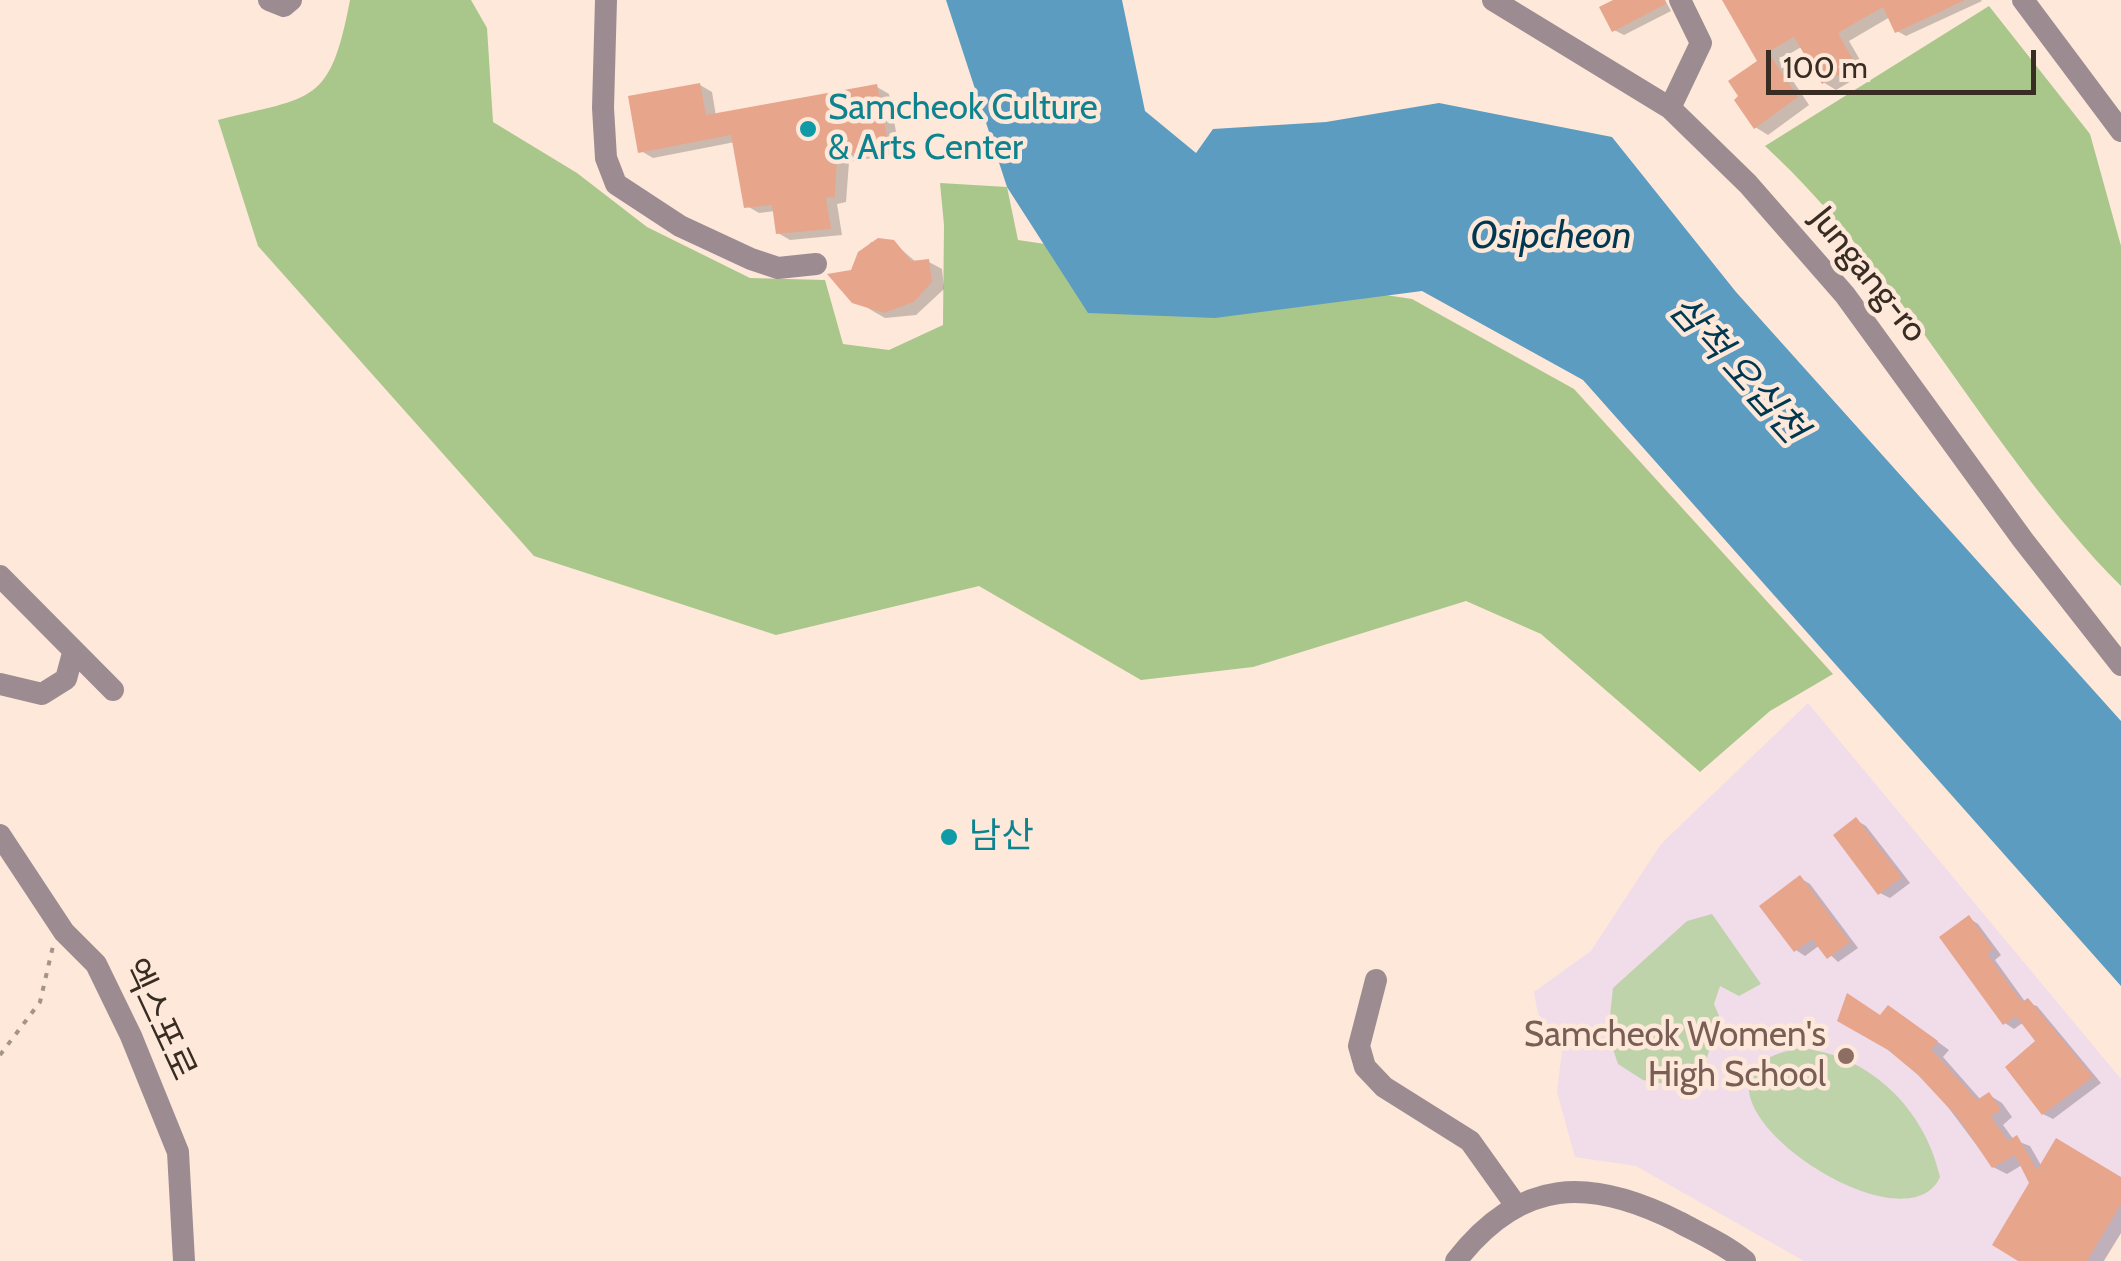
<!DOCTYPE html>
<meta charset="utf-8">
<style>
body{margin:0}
#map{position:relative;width:2121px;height:1261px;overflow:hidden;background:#fde8da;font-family:Cabin,sans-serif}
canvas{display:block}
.scale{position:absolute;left:1766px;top:50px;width:270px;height:45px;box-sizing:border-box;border:5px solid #382c23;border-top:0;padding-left:12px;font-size:30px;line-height:35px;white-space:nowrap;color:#382c23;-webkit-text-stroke:8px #fde8da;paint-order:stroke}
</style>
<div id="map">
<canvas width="2121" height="1261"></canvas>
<div class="scale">100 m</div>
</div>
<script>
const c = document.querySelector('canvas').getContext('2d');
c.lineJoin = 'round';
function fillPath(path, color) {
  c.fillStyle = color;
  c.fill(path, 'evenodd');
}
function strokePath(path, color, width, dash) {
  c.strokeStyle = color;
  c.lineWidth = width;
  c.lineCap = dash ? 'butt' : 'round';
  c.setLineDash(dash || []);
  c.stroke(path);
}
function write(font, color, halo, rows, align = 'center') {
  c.font = font + ' Cabin,"Noto Sans KR",sans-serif';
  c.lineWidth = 9;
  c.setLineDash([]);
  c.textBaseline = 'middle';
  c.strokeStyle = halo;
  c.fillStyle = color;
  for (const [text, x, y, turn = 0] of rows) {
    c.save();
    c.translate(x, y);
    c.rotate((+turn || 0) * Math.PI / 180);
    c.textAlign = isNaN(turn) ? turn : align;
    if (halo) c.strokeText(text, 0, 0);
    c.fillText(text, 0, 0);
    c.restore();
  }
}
fillPath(new Path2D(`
 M 1808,703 L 2121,1079 L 2121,1233 L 2103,1261 L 1804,1261 L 1636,1166 L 1575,1157 L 1557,1092 L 1563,1043 L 1538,1014 L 1534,992 L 1591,951 L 1661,844 Z`), '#f1dcea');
fillPath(new Path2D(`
 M 1712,914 L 1761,984 L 1739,996 L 1720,986 L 1714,1004 L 1719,1016 L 1702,1075 L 1692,1083 L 1671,1085 L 1643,1080 L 1618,1064 L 1608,1034 L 1613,988 L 1687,921 Z
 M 1800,1048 C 1870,1055 1925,1109 1940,1177 C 1903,1261 1640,1076 1800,1048 Z`), '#bfd3ab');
fillPath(new Path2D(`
 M 350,0 L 471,0 L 487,28 L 493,122 L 577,173 L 647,227 L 750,278 L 825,280 L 843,344 L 889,350 L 943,325 L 944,225 L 940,183 L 1007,187 L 1018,240 L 1412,299 L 1574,389 L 1833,674 L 1770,711 L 1700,772 L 1541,634 L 1466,601 L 1253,667 L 1141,680 L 979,586 L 776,635 L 534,556 L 258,246 L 218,120 C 314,96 330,105 350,0 Z
 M 1989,6 L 2090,134 L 2121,246 L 2121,586 C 1988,452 1904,274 1765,146 Z`), '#a9c68b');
fillPath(new Path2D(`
 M 946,0 L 1122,0 L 1145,111 L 1196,153 L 1213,129 L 1326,122 L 1439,103 L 1612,137 L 1736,292 L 2121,721 L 2121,986 L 1583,380 L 1422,291 L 1215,318 L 1088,313 L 1007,187 Z`), '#5c9cc1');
fillPath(new Path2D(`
 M 1618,0 L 1665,0 L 1671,11 L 1624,35 L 1614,30 Z
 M 1725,0 L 1981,0 L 1982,1 L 1906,36 L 1897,31 L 1890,17 L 1849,41 L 1867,72 L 1836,90 L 1823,82 L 1803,46 L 1779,60 L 1809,105 L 1768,135 L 1755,127 L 1761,62 Z
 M 700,85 L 712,92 L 716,116 L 877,87 L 889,94 L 900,153 L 849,162 L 846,202 L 837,204 L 842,235 L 790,240 L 778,233 L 775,211 L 759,213 L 747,206 L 735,142 L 653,158 L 641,151 Z
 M 871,242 L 894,243 L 917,263 L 929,262 L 942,269 L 944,289 L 916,315 L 885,318 L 871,310 L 839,288 L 831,276 L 853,272 Z
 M 1856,820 L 1866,826 L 1910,883 L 1890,898 L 1880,893 Z
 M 1800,878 L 1810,884 L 1858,948 L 1838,962 L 1820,945 L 1805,956 L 1796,950 Z
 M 1969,918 L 1978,924 L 2001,955 L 1995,960 L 2026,1003 L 2037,1006 L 2101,1083 L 2053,1119 L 2043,1114 L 2038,1042 L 2024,1022 L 2014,1029 L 2005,1023 Z
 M 1902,1016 L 1949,1050 L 1943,1057 L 1981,1100 L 1989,1095 L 2002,1103 L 2012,1117 L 2003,1125 L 2014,1140 L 2030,1146 L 2042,1167 L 2121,1179 L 2121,1233 L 2104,1261 L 2023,1261 L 2031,1184 L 2022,1165 L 2007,1174 L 1993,1167 L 1881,1018 Z`), '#0003');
fillPath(new Path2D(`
 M 1613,0 L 1665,0 L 1666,4 L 1612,32 L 1599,7 Z
 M 1722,0 L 1965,0 L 1895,33 L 1883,7 L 1838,33 L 1856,65 L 1822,84 L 1794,37 L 1768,52 L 1798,97 L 1754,129 L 1734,100 L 1738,96 L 1728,81 L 1757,61 Z
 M 700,83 L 706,115 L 877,84 L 889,147 L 837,156 L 835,197 L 826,198 L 831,229 L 776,234 L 772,205 L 744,208 L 731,135 L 638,153 L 628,96 Z
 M 878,238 L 894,240 L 911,261 L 929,259 L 932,282 L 914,302 L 884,313 L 852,303 L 827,274 L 851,270 L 858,252 Z
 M 1856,817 L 1902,877 L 1878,895 L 1833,835 Z
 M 1800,875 L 1850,942 L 1827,959 L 1812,939 L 1794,952 L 1759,906 Z
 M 1969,915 L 1993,949 L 1987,954 L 2022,1002 L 2028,998 L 2093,1077 L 2042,1115 L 2005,1067 L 2035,1041 L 2016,1016 L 2003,1025 L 1939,937 Z
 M 1847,993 L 1880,1015 L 1888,1005 L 1938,1041 L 1931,1049 L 1977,1100 L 1989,1092 L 2001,1109 L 1991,1117 L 2008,1141 L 2017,1135 L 2037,1170 L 2056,1138 L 2121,1177 L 2121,1204 L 2087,1261 L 2018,1261 L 1992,1245 L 2029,1183 L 2015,1155 L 1992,1168 L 1959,1119 L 1918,1075 L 1888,1050 L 1837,1021 Z`), '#e7a58c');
strokePath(new Path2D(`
 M 0,1055 L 40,1002 L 53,946`), '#a49387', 4, [5, 8]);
strokePath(new Path2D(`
 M 269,0 L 284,6 L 291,0
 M 606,0 L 603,108 L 606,158 L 616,184 L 680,226 L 751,259 L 778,268 L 816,264
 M 1493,0 L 1670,108 L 1748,184 L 1845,295 L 2023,540 L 2121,665
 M 2023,0 L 2121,131
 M 1670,108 L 1701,43 L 1680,0
 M 0,576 L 113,690
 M 0,684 L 42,694 L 66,679 L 73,653
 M 0,835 L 64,932 L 96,964 L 131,1036 L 178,1152 L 184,1261
 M 1376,980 L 1359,1046 L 1365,1067 L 1384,1087 L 1470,1141 L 1515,1204
 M 1456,1261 C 1521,1177 1590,1177 1679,1222 C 1701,1234 1726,1245 1745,1261`), '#9c8c92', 22);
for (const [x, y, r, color] of [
 [808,129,10,"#0f9aa8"],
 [949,837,10,"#0f9aa8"],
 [1846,1056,10,"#8d6e63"]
]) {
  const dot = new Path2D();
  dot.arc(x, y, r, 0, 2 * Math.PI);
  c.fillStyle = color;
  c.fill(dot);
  strokePath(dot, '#fde8da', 4);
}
write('35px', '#0d838f', '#fde8da', [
 ["Samcheok Culture",828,109],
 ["& Arts Center",828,149],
 ["남산",969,837]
], 'left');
write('35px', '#382c23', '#fde8da', [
 ["Jungang-ro",1868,275,51],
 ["엑스포로",158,1020,65]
]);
write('35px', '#785e54', '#fde8da', [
 ["Samcheok Women's",1826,1036],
 ["High School",1826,1076]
], 'right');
write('italic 38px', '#003851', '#fde8da', [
 ["Osipcheon",1551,237],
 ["삼척 오십천",1737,370,48]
]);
</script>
